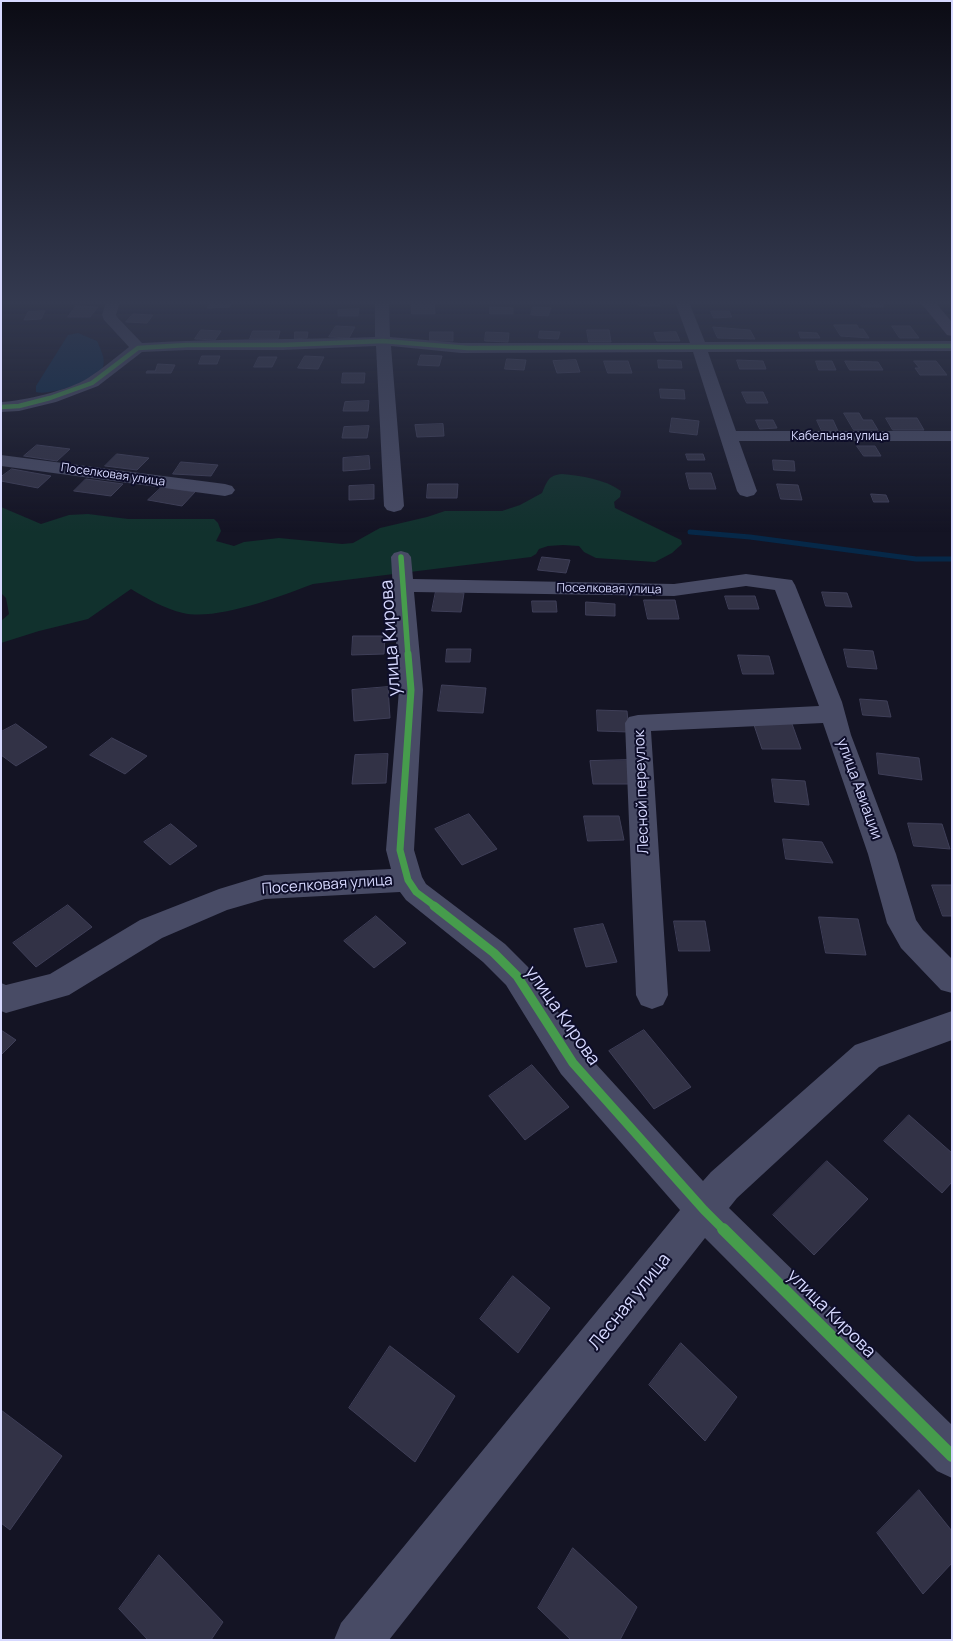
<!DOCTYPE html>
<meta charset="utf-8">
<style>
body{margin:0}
#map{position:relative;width:953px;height:1641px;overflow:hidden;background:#141424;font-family:Manrope,sans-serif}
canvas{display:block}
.frame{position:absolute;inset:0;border:2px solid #d7d9ff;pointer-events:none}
</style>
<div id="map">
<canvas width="953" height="1641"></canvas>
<div class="frame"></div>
</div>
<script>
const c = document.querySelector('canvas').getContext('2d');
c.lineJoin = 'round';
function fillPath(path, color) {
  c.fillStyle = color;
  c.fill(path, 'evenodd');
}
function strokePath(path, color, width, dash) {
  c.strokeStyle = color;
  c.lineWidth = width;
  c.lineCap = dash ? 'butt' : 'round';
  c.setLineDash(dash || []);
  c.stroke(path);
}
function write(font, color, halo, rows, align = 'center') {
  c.font = font + ' Manrope,sans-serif';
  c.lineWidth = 4;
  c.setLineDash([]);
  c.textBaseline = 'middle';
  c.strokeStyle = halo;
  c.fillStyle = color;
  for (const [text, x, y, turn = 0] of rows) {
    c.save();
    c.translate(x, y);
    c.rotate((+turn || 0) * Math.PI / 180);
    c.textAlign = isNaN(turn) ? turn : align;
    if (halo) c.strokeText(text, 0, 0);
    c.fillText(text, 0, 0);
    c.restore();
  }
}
fillPath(new Path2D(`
 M 562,474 C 581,476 605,479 621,491 L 620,497 L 614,502 L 615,508 L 681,540 L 682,544 L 672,553 L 655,562 L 596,558 L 584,552 L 579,546 L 563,545 L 548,546 L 539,549 L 536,554 L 531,557 L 313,584 C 281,596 217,621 183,613 C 165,609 146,598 131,589 L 88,619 L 39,631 L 1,643 L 1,621 L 9,614 L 6,598 L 1,593 L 1,507 L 41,524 L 69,515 L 88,514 L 128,519 L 214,519 L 218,523 L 221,531 L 216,541 L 234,546 L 244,542 L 279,538 L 342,544 L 353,543 L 380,528 L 427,517 L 445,511 L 502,511 L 520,505 L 542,493 C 547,482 548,475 562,474 Z`), '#11312d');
fillPath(new Path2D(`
 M 78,333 L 97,341 C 100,348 106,359 103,367 C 97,381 49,396 36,392 L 36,386 L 68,335 Z`), '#062848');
strokePath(new Path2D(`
 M 690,532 L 750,537 L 916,559 L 952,559`), '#062848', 5);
const building = new Path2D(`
 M 210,302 L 231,302 L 230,307 L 208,308 Z
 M 412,302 L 434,302 L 435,314 L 412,314 Z
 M 639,302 L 658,302 L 660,306 L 640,306 Z
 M 858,302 L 880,302 L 884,307 L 862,307 Z
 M 76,306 L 98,307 L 90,317 L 68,317 Z
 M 490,307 L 513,308 L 513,314 L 490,314 Z
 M 533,307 L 551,308 L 548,316 L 531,315 Z
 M 359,309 L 358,316 L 338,316 L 338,310 Z
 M 45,311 L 41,319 L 24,320 L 28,312 Z
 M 711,311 L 729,311 L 732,317 L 714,318 Z
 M 133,314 L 153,315 L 147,323 L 126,322 Z
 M 834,325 L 857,325 L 859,329 L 863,329 L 869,338 L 841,336 Z
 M 336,326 L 355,327 L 349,338 L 329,337 Z
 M 892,326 L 910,326 L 919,338 L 900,338 Z
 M 713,327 L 750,330 L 755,339 L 718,338 Z
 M 201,330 L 221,331 L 215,340 L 195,339 Z
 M 587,330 L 609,330 L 611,342 L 589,342 Z
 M 253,331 L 280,331 L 278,339 L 250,339 Z
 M 540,331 L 560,332 L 558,339 L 539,338 Z
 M 295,332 L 308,332 L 307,338 L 295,339 Z
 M 430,332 L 453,332 L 453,341 L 430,341 Z
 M 486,332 L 509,333 L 508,342 L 485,341 Z
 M 676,332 L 680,341 L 657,341 L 654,333 Z
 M 799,332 L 817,333 L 820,338 L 801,338 Z
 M 421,355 L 442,356 L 439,366 L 418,365 Z
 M 202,356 L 220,356 L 217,364 L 199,364 Z
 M 305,356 L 324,357 L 318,369 L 298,368 Z
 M 259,357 L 277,357 L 272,367 L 254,367 Z
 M 507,359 L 526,360 L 524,370 L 505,369 Z
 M 576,360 L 580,372 L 557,373 L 553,361 Z
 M 658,360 L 681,361 L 682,368 L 659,368 Z
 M 737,360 L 763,361 L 766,369 L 740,369 Z
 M 604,361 L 628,361 L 632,373 L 608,373 Z
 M 816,361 L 832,361 L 836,370 L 819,370 Z
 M 845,361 L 878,362 L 883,370 L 850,370 Z
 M 914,361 L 936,361 L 947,375 L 920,375 L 915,368 L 919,368 Z
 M 158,364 L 175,365 L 171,373 L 146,373 L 147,371 L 155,371 Z
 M 343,373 L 365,373 L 364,383 L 342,383 Z
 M 660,389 L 684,390 L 685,399 L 661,398 Z
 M 742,392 L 763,392 L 768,403 L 747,403 Z
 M 369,401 L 368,411 L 343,411 L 345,402 Z
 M 844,413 L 859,413 L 863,420 L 872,420 L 878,430 L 854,430 Z
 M 672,418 L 699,421 L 697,435 L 670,432 Z
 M 886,418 L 917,418 L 924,430 L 893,430 Z
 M 756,420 L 773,420 L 777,428 L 760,429 Z
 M 817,420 L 833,420 L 838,431 L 822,431 Z
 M 443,424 L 444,436 L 417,437 L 415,425 Z
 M 369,426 L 367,438 L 342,438 L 344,427 Z
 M 37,445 L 70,449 L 57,461 L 24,456 Z
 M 857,446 L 875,446 L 881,456 L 864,456 Z
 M 117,454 L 149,458 L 137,470 L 105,466 Z
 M 686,454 L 703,454 L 705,460 L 688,460 Z
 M 369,456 L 370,469 L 343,471 L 343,458 Z
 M 773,460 L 794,461 L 795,471 L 774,470 Z
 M 181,462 L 218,465 L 211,476 L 173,474 Z
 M 12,469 L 51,476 L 38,488 L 1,481 L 1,477 Z
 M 686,473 L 711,473 L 716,489 L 690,489 Z
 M 86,479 L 123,484 L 111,496 L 74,491 Z
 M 428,484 L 458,484 L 457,498 L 427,498 Z
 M 777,484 L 798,485 L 802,500 L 781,499 Z
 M 374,485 L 374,499 L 349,500 L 349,486 Z
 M 162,487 L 195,492 L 182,506 L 148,500 Z
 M 871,494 L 886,495 L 889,502 L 874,502 Z
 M 542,557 L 570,560 L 566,573 L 538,570 Z
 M 436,591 L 464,593 L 461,612 L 432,611 Z
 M 822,592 L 847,593 L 852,607 L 826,606 Z
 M 725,596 L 755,596 L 759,609 L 729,609 Z
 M 644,600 L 675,600 L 679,619 L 648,619 Z
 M 532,601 L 556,601 L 557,612 L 533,612 Z
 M 586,602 L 615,604 L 615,616 L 586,615 Z
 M 353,636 L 385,636 L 384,654 L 352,655 Z
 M 447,649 L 471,649 L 470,662 L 446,662 Z
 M 844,649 L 873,651 L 877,669 L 848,667 Z
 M 738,655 L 769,656 L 774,674 L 743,674 Z
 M 442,685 L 486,688 L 483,713 L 438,711 Z
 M 388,687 L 390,718 L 354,721 L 352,690 Z
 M 860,699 L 887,701 L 891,717 L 863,715 Z
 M 597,710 L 627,711 L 629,732 L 598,731 Z
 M 791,721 L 801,749 L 762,749 L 753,722 Z
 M 16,724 L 47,747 L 16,766 L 1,755 L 1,732 Z
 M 112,738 L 147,756 L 125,774 L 90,755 Z
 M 877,753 L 919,758 L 922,780 L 879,774 Z
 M 388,754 L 386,783 L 352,784 L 355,755 Z
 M 630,760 L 634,784 L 593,784 L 590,761 Z
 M 772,779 L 805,781 L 809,805 L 775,802 Z
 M 469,814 L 497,849 L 462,865 L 435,829 Z
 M 584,816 L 619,816 L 624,840 L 588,841 Z
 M 908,823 L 942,824 L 950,849 L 914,846 Z
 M 171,824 L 197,846 L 170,865 L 144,842 Z
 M 783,839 L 822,842 L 833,863 L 786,859 Z
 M 932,885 L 952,885 L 952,916 L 943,916 Z
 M 68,905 L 92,927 L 36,967 L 13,943 Z
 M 376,916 L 406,943 L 374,968 L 344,941 Z
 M 819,917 L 858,919 L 866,955 L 826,953 Z
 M 674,921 L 705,921 L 710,951 L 679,951 Z
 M 603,924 L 617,962 L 586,967 L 574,929 Z
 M 1,1030 L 16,1040 L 1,1055 Z
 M 644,1030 L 691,1087 L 654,1109 L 609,1051 Z
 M 532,1065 L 569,1107 L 525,1140 L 489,1096 Z
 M 909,1115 L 952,1153 L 952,1182 L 942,1193 L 884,1141 Z
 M 827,1161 L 868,1199 L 814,1255 L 773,1215 Z
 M 513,1276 L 550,1308 L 518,1353 L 480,1319 Z
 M 681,1343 L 737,1397 L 705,1441 L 649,1385 Z
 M 390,1346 L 455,1396 L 415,1462 L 349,1408 Z
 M 1,1410 L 62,1456 L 10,1530 L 1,1523 Z
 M 919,1490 L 952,1531 L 952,1563 L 923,1594 L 877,1533 Z
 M 573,1548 L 637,1607 L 620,1640 L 571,1640 L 538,1608 Z
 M 159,1555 L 223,1622 L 211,1640 L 148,1640 L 119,1609 Z`);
fillPath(building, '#323246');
strokePath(building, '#3f3f58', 1);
fillPath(new Path2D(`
 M 106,302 L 120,302 L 116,315 L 118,318 L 142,343 C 220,338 298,340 375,337 L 375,302 L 389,302 L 390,337 L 461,343 L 690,343 L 675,302 L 689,302 L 705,342 L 952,341 L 952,351 L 708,352 L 736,431 L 952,431 L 952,441 L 739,441 L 757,491 L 754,495 L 747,497 L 740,495 L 737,491 L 693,352 L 461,353 L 391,346 L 404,506 L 401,510 L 394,512 L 387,510 L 384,506 L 376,346 L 283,350 L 187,350 L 142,352 L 98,386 L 56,402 L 19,411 L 1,412 L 1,402 C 23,401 70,390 88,378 C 102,369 115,358 129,347 L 104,320 L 102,315 Z
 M 1,455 L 225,484 L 232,486 L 235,490 L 232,494 L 225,496 L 1,466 Z
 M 401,551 L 408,553 L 411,557 L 413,579 L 674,584 L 746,574 L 792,580 L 795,585 L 842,702 L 851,735 L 896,854 L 916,920 L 923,930 L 952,959 L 952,993 L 941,990 L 901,948 L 887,923 L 868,854 L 823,723 L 651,731 L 668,995 L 663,1005 L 652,1009 L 641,1005 L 636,995 L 625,723 L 629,717 L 638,715 L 819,706 L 775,590 L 746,586 L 674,596 L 414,592 L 423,690 L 414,850 L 422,877 L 426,884 L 505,944 L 528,967 L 585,1052 L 703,1181 L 711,1172 L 855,1045 L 952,1011 L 952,1040 L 879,1067 L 737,1198 L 729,1208 L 952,1425 L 952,1478 L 937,1471 L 705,1238 L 389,1640 L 334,1640 L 341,1623 L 680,1210 L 561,1074 L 506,985 L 483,962 L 406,900 L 400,892 L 265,899 L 227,910 L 162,938 L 69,995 L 6,1013 L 1,1011 L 1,983 L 6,985 L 50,974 L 140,920 L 219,889 L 265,875 L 391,869 L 386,850 L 399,690 L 391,557 L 394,553 Z`), '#484b65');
fillPath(new Path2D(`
 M 920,302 L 935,302 L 952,322 L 952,336 L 947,335 Z`), '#514b6b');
strokePath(new Path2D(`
 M 1,407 L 19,406 L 50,398 L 92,383 L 138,348 L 187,345 L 283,345 L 383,341 L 468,348 L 952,346`), '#469c4c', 4.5);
strokePath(new Path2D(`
 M 401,557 L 408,655`), '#469c4c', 5.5);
strokePath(new Path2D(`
 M 408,654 L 411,690 L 400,850 L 408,880 L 416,892 L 436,907`), '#469c4c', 7);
strokePath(new Path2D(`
 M 434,906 L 494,953 L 517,976 L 573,1063 L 704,1210 L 724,1230`), '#469c4c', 9);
strokePath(new Path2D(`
 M 723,1229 L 952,1456`), '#469c4c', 12);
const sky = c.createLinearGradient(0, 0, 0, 532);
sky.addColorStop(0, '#0b0b14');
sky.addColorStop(0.57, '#343a50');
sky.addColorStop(1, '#343a5000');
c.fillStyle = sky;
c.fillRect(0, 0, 953, 532);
write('12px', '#d7d9ff', '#0e0e2a', [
 ["Кабельная улица",840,437],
 ["Поселковая улица",113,475,8],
 ["Поселковая улица",609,589,1]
]);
write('15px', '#d7d9ff', '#0e0e2a', [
 ["улица Авиации",859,789,70],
 ["Лесной переулок",642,792,-92],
 ["Поселковая улица",327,885,-4]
]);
write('18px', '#d7d9ff', '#0e0e2a', [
 ["улица Кирова",391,638,-94],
 ["улица Кирова",562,1016,55],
 ["Лесная улица",630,1302,-51],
 ["улица Кирова",831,1314,45]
]);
</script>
